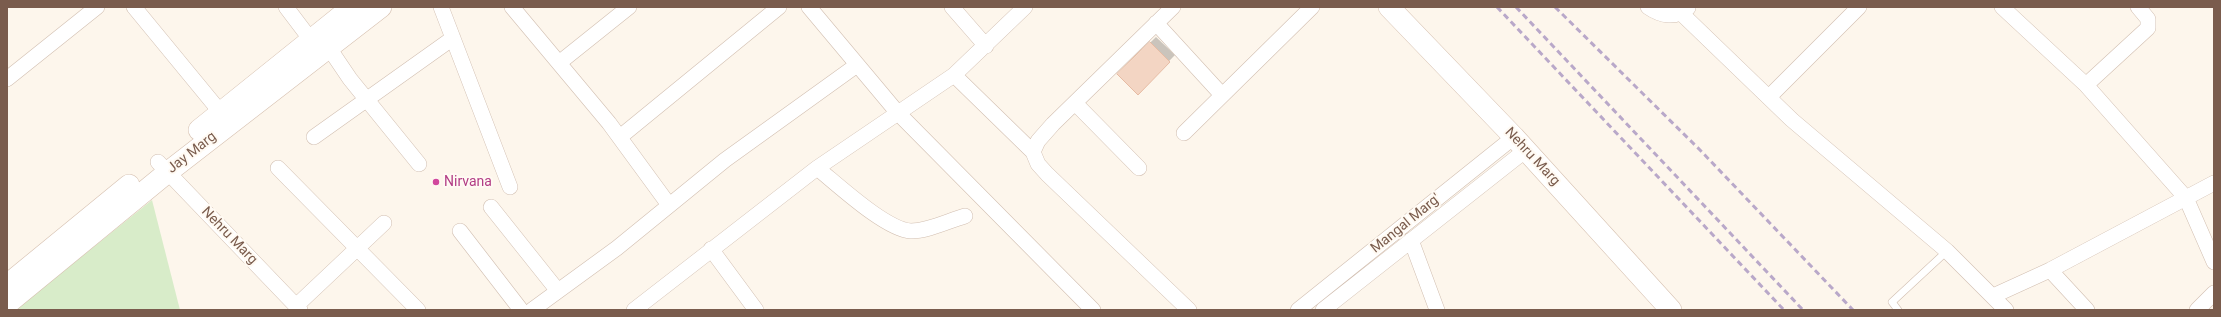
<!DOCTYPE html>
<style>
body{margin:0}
#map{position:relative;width:2221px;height:317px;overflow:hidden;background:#fdf6ec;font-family:Roboto,sans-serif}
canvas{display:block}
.frame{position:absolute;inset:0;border:8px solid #7a5c4d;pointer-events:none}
</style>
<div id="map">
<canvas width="2221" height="317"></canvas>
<div class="frame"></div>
</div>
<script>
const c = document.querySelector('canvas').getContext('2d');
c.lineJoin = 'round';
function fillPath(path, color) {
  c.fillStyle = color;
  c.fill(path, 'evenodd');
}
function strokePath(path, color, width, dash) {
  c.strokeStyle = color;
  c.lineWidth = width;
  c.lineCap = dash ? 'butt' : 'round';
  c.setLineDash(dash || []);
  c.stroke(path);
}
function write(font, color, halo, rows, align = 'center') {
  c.font = font + ' Roboto,sans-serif';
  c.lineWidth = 4;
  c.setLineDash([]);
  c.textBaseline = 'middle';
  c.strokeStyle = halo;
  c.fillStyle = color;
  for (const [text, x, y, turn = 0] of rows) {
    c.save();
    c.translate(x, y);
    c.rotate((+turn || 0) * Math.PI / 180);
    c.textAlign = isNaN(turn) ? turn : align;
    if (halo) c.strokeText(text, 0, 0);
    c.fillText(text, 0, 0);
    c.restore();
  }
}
fillPath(new Path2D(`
 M 152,200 L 180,310 L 15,310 Z`), '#d8ecc9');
fillPath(new Path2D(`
 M 1156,37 L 1175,55 L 1138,93 L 1118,74 Z`), '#0003');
const building = new Path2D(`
 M 1150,42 L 1170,62 L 1138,95 L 1117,74 Z`);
fillPath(building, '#f3d5c3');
strokePath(building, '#e6bba3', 1);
const lane = new Path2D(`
 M 1898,310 L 1892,302 L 1947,251`);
const street = new Path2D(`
 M 134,7 L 227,120
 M 286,7 L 311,40
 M 441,7 L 510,187
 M 512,7 L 609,123 L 669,205
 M 809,7 L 897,112 L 1093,310
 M 952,7 L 986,46
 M 1173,7 L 1053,124 L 1038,141 L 1033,152 L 1038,164 L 1047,174 L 1189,310
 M 1648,7 C 1661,16 1676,19 1688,8
 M 2002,7 L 2086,85 L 2186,198 L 2214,262
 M 1682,14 L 1792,120 L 1947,251 L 2006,310
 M 1156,23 L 1222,95
 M 329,48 L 350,79 L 419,164
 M 559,63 L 629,7
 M 954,75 L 1033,152
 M 7,79 L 97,7
 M 2086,85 L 2148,28 L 2148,19 L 2138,7
 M 1769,97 L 1859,7
 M 1075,103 L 1139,168
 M 1184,133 L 1312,7
 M 314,137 L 453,38
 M 620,137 L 779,7
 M 158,162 L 300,310
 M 278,168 L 418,310
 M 817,168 C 837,184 886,230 911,231 C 928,231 948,221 965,216
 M 491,207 L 558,291
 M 460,231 L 521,310
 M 1411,240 L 1437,310
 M 711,249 L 756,310
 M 2050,270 L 2087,310
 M 1993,296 L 2050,270 L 2214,183
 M 296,306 L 384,223
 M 532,310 L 617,248 L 725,160 L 857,65
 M 634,310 L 817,168 L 954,75 L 1025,7
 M 1298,310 L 1514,137
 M 1323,310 L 1526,150
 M 2197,310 L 2214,293`);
const secondary = new Path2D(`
 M 1389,7 L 1514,137 L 1671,310
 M 199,130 L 352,7
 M 7,285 L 129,185
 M 7,304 L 168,172 L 381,7`);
strokePath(lane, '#d1beb0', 8);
strokePath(street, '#d1beb0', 16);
strokePath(secondary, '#d6c0b0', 22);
strokePath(lane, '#fff', 7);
strokePath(street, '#fff', 15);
strokePath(secondary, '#fff', 21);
strokePath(new Path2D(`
 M 1497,7 L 1784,310
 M 1516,7 L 1803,310
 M 1555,7 L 1700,150 L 1853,310`), '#b9a8c9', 3, [6, 4]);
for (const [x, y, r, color] of [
 [436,182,4,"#d1479c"]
]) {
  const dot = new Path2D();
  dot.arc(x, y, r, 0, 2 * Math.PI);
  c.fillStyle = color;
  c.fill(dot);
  strokePath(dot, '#fffaf3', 1.5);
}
write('14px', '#7a5c4d', '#fffaf3', [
 ["Jay Marg",192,153,-38],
 ["Nehru Marg",1532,157,47],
 ["Mangal Marg'",1406,224,-39],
 ["Nehru Marg",229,236,46]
]);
write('14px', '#b23c85', '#fffaf3', [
 ["Nirvana",444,182]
], 'left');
</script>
